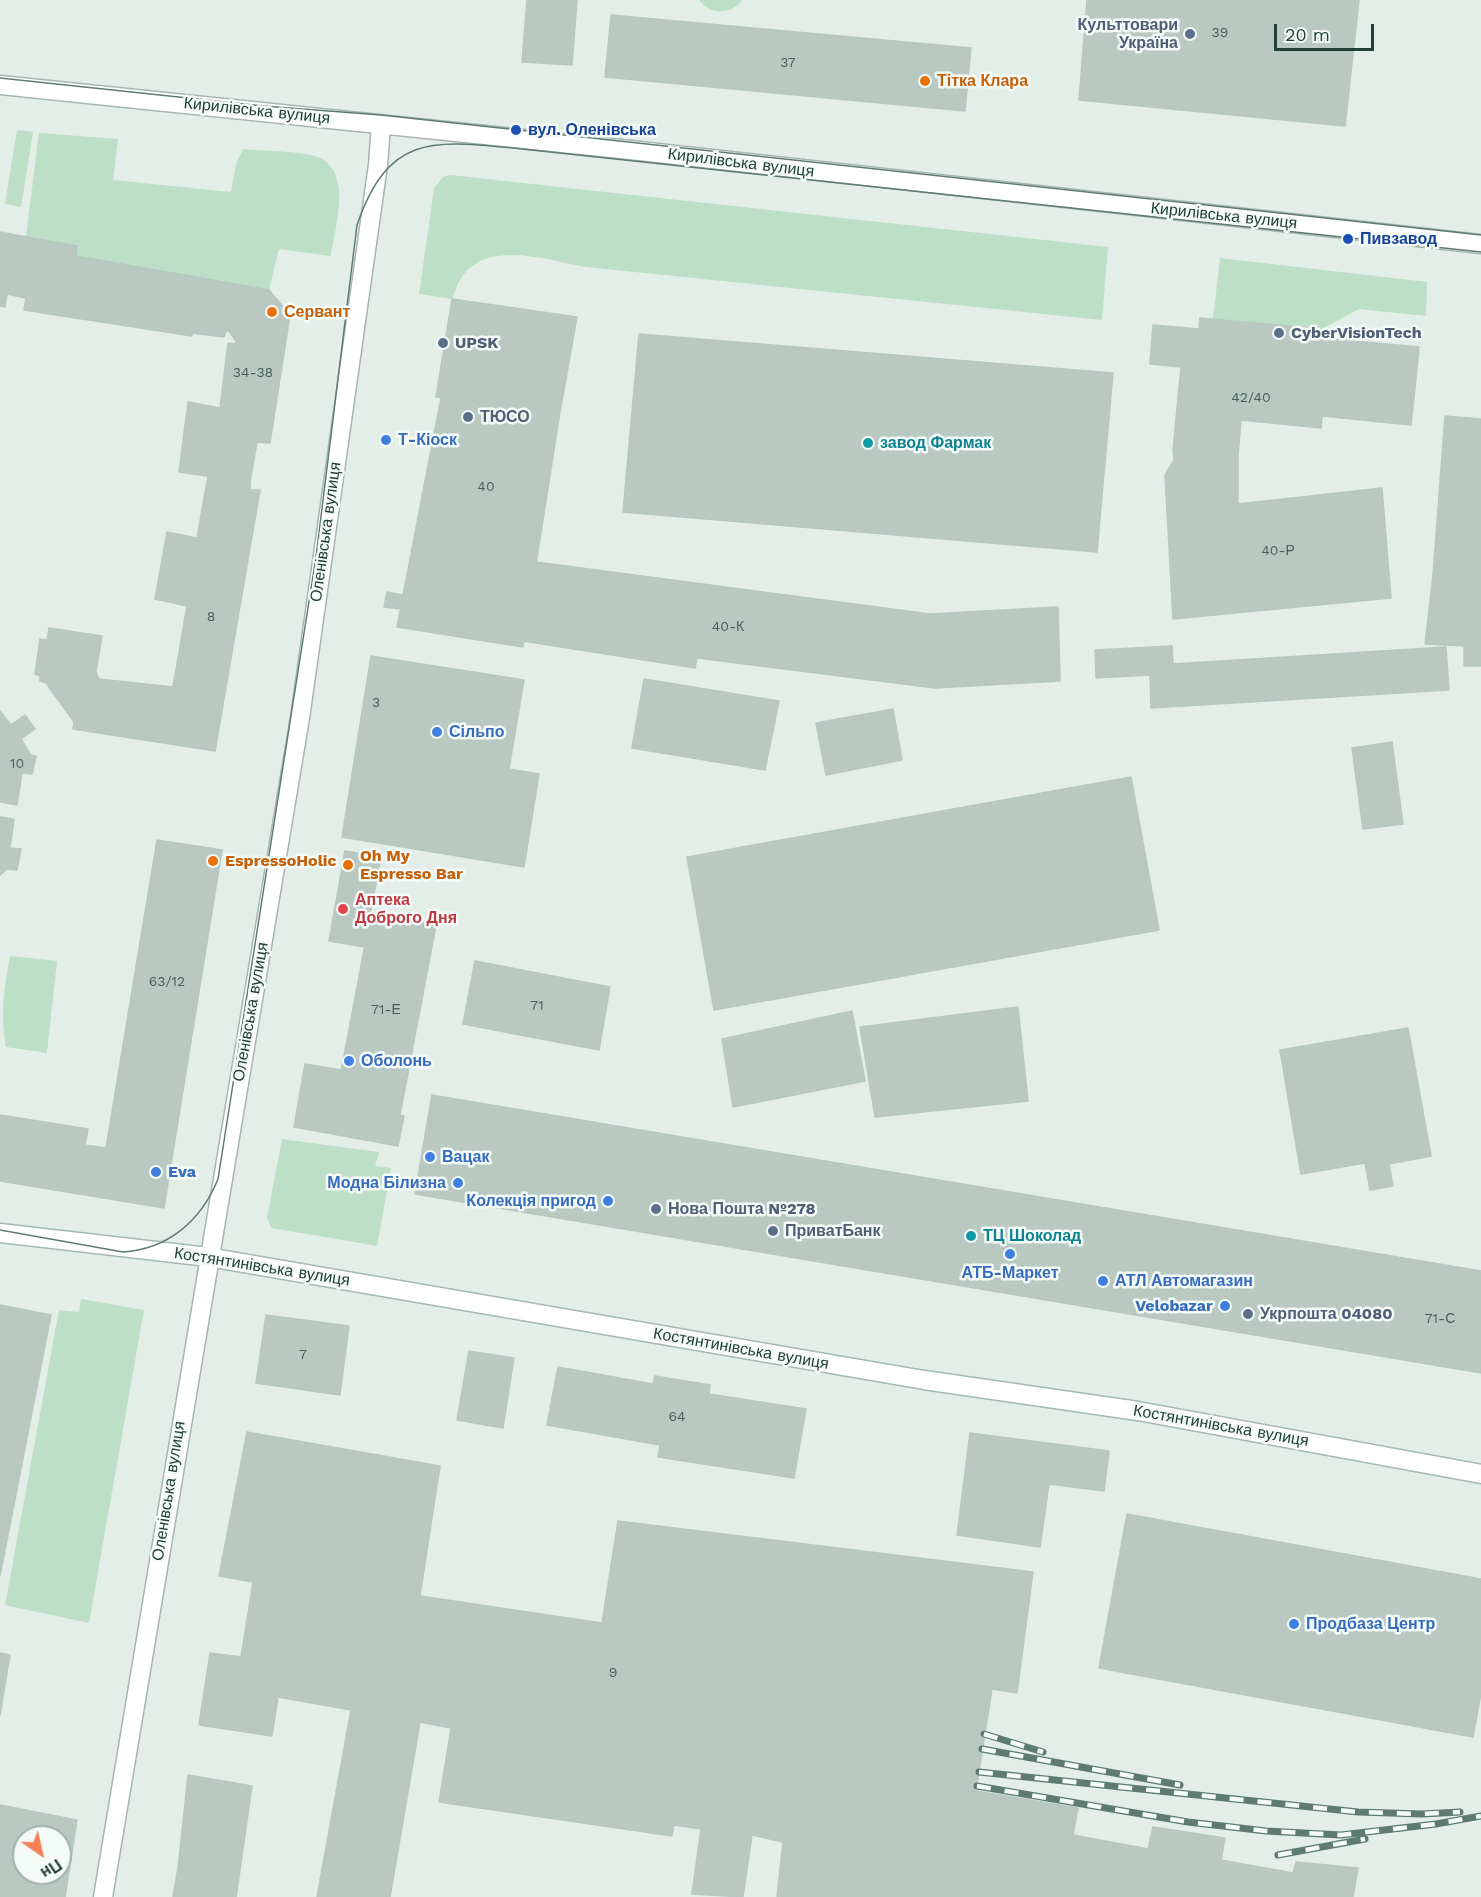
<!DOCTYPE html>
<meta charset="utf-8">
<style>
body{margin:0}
#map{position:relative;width:1481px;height:1897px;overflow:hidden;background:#e4eee9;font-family:"Work Sans",sans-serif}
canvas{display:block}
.north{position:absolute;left:12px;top:1825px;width:60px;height:60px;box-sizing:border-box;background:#f4faf7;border:2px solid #a0b0ab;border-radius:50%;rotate:146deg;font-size:16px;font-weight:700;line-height:24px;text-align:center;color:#224038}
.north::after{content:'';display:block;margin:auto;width:21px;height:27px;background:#f5815a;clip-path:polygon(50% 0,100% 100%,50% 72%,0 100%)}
.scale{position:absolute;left:1274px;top:24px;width:100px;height:27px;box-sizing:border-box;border:3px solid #224038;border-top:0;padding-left:8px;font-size:18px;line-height:21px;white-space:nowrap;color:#224038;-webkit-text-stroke:4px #f4faf7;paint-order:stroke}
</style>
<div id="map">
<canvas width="1481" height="1897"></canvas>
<div class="north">Пн</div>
<div class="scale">20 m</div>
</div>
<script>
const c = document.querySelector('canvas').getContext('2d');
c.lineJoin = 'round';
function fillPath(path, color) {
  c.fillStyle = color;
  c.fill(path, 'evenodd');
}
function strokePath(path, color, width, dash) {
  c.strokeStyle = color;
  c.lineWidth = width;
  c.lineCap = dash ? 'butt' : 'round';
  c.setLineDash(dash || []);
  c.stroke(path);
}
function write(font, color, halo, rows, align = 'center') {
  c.font = font + ' "Work Sans",sans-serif';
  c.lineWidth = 5;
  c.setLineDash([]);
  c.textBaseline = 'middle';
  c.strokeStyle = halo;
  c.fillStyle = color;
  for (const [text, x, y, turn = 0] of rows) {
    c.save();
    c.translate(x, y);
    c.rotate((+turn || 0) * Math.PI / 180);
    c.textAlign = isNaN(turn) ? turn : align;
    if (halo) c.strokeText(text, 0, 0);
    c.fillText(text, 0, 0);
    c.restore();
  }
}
fillPath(new Path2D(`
 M 699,0 L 742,0 C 731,15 710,15 699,0 Z
 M 17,130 L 33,132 L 21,207 L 5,204 Z
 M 39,133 L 118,139 L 113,180 L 231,192 L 236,164 L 243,149 C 261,151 303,151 318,157 C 353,171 335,228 331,256 L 279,249 L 269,290 L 76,256 L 77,246 L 26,236 Z
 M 450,175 L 1108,247 L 1102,320 L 586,267 C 549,261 492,240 464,274 C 458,281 455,291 452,299 L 419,294 L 434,189 L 443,177 Z
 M 1220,258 L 1427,282 L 1426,316 L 1359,309 L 1322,329 L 1213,319 Z
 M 10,956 L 57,961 L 47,1053 L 6,1047 C 0,1016 4,988 10,956 Z
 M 282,1139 L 379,1152 L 375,1166 L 391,1168 L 377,1246 L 272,1228 L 267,1218 Z
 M 81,1299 L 144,1310 L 89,1623 L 5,1605 L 59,1310 L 79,1312 Z`), '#bcdfc6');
const building = new Path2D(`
 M 527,0 L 577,0 L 572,65 L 522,62 Z
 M 1087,0 L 1359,0 L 1345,126 L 1079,100 Z
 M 611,15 L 971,48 L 965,111 L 605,77 Z
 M 0,232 L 77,246 L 76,256 L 269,290 L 290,315 L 270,443 L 257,442 L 250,482 L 179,472 L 188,402 L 220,408 L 228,343 L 235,344 L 236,341 L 229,331 L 226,331 L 224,337 L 192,333 L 192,336 L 24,310 L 26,298 L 7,294 L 5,307 L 0,306 Z
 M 452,299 L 577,317 L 560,412 L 436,397 Z
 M 1200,318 L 1322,329 L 1322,338 L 1419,347 L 1416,379 L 1326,371 L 1321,428 L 1241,420 L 1238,456 L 1173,450 L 1181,367 L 1150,364 L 1153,325 L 1199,329 Z
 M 639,334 L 1113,373 L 1097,552 L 623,512 Z
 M 1326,371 L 1416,379 L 1411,425 L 1322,416 Z
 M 441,398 L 560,412 L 523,647 L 397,627 Z
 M 1445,416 L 1481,419 L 1481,579 L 1433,575 Z
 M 1173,450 L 1238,456 L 1238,504 L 1382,488 L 1391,598 L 1173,619 L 1165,475 L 1174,460 Z
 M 208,476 L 250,482 L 250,490 L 260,490 L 215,751 L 73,729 L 74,722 L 46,683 L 40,681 L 40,676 L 35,674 L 40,639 L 47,640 L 49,628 L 102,636 L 96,672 L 99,679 L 173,687 L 187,606 L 155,599 L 167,532 L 197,538 Z
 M 536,562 L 930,614 L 935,688 L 697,658 L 695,668 L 523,641 Z
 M 1433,575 L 1481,579 L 1481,666 L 1464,666 L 1464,646 L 1425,644 Z
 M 387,592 L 402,595 L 400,609 L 384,607 Z
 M 1058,607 L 1060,681 L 935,688 L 930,614 Z
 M 1172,646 L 1173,664 L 1446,647 L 1449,690 L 1151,708 L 1150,675 L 1096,678 L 1095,650 Z
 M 371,656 L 524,680 L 509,769 L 539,774 L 524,867 L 342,837 Z
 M 644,679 L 779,701 L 765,770 L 632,748 Z
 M 893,709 L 902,760 L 826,775 L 816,723 Z
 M 0,711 L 11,725 L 25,715 L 35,729 L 21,739 L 31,755 L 36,756 L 32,774 L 22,773 L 17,805 L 0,802 Z
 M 1392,742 L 1403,824 L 1363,829 L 1352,748 Z
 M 1131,777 L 1159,930 L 714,1010 L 687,857 Z
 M 0,817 L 14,819 L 10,848 L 21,849 L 17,870 L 7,869 L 0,875 Z
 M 157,840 L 222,850 L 164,1208 L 0,1181 L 0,1115 L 88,1129 L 85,1145 L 106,1148 Z
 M 345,851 L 381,857 L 364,947 L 329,941 Z
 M 371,913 L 436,925 L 400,1115 L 335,1104 Z
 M 475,961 L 610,987 L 599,1050 L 463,1024 Z
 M 1018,1007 L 1028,1101 L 875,1117 L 860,1027 Z
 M 852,1011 L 865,1081 L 733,1107 L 722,1039 Z
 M 1408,1028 L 1431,1156 L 1389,1164 L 1393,1186 L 1370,1190 L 1365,1163 L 1301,1174 L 1280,1050 Z
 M 305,1064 L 341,1070 L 335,1104 L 404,1116 L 398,1146 L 294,1127 Z
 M 432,1095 L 1481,1271 L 1481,1373 L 415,1194 Z
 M 0,1305 L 51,1315 L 0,1576 Z
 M 266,1315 L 349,1326 L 340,1395 L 256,1383 Z
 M 469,1351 L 514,1358 L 503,1428 L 457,1420 Z
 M 558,1367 L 653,1384 L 655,1376 L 710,1385 L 709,1394 L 806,1409 L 794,1478 L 658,1457 L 660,1445 L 547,1425 Z
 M 247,1432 L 440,1466 L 420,1596 L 602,1623 L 618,1521 L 1033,1572 L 1017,1693 L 992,1689 L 976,1791 L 1078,1808 L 1073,1835 L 1148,1849 L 1153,1827 L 1225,1838 L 1221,1860 L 1293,1873 L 1296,1862 L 1358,1868 L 1353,1897 L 777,1897 L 783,1842 L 752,1835 L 743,1897 L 692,1894 L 701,1829 L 674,1825 L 672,1836 L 439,1802 L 451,1728 L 420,1722 L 390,1897 L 317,1897 L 351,1710 L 278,1697 L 272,1736 L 199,1725 L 210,1653 L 241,1657 L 253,1582 L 219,1576 Z
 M 970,1433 L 1109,1451 L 1104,1491 L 1049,1484 L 1040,1547 L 957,1535 Z
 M 1127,1514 L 1481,1579 L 1481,1693 L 1473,1737 L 1099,1668 Z
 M 0,1653 L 10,1655 L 0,1715 Z
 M 188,1775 L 252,1786 L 239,1877 L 178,1868 Z
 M 0,1805 L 77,1820 L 65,1897 L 0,1897 ZM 24,1837 L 60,1837 L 60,1873 L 24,1873 Z
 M 178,1868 L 239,1877 L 236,1897 L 173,1897 Z`);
fillPath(building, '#b9c9c2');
strokePath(building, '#b6c8c0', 1.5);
const minor = new Path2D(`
 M 103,1897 L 300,718 L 378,165 L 381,125`);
const tertiary = new Path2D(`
 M 0,85 L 640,151 L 1481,244`);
const secondary = new Path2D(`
 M 0,1233 L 208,1257 L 924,1380 L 1138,1411 L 1481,1474`);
strokePath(minor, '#a6b6b0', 21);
strokePath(tertiary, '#a6b6b0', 21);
strokePath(secondary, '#a2bab1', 21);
strokePath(minor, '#fff', 18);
strokePath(tertiary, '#fff', 18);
strokePath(secondary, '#fff', 18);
strokePath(new Path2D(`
 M 0,78 L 263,106 L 381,115 L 1481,235
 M 0,1230 L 123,1252 C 168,1249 201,1221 218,1179 L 316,557 L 357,225 C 388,135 431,140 513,148 L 1481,252`), '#5d7b73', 1.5);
const rail = new Path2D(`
 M 984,1734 L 1043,1752
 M 982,1749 L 1180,1785
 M 979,1772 L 1358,1812 L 1422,1814 L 1460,1812
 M 977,1786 L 1188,1822 L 1266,1831 L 1341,1835 L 1436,1824 L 1481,1816
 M 1278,1855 L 1365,1839`);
strokePath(rail, '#5d7b73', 7);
strokePath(rail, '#f4faf7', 4.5, [14]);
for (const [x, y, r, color] of [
 [1190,34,6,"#5c6f8a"],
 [925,81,6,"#e8710a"],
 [516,130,6,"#1a4fb4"],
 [1348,239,6,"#1a4fb4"],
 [272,312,6,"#e8710a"],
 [1279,333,6,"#5c6f8a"],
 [443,343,6,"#5c6f8a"],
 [468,417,6,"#5c6f8a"],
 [386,440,6,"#3f7fe0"],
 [868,443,6,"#0f9aa8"],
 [437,732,6,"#3f7fe0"],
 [213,861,6,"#e8710a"],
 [348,865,6,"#e8710a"],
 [343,909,6,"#e0444e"],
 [349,1061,6,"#3f7fe0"],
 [430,1157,6,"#3f7fe0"],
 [156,1172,6,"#3f7fe0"],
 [458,1183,6,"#3f7fe0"],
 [608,1201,6,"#3f7fe0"],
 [656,1209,6,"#5c6f8a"],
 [773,1231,6,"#5c6f8a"],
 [971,1236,6,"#0f9aa8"],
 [1010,1254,6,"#3f7fe0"],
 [1103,1281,6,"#3f7fe0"],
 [1225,1306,6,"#3f7fe0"],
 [1248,1314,6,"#5c6f8a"],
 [1294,1624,6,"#3f7fe0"]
]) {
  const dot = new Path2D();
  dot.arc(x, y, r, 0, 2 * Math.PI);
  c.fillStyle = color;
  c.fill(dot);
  strokePath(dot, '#f4faf7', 2);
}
write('14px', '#48625a', null, [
 ["39",1220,33],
 ["37",788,63],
 ["34-38",253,373],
 ["42/40",1251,398],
 ["40",486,487],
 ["40-Р",1278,551],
 ["8",211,617],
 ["40-К",728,627],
 ["3",376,703],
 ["10",17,764],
 ["63/12",167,982],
 ["71",537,1006],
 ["71-Е",386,1010],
 ["71-С",1440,1319],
 ["7",303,1355],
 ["64",677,1417],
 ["9",613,1673]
]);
write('bold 16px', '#4e5e75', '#f4faf7', [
 ["Культтовари",1178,25,"right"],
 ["Україна",1178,43,"right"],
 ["CyberVisionTech",1291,333],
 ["UPSK",455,343],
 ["ТЮСО",480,417],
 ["Нова Пошта №278",668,1209],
 ["ПриватБанк",785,1231],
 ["Укрпошта 04080",1260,1314]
], 'left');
write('bold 16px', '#c56008', '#f4faf7', [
 ["Тітка Клара",937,81],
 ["Сервант",284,312],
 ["Oh My",360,856],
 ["Espresso Bar",360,874],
 ["EspressoHolic",225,861]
], 'left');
write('16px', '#224038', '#f4faf7', [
 ["Кирилівська вулиця",257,111,6],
 ["Кирилівська вулиця",741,163,7],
 ["Кирилівська вулиця",1224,216,6],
 ["Оленівська вулиця",326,532,-82],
 ["Оленівська вулиця",251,1012,-80],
 ["Костянтинівська вулиця",262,1267,9],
 ["Костянтинівська вулиця",741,1349,10],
 ["Костянтинівська вулиця",1221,1426,10],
 ["Оленівська вулиця",169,1491,-81]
]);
write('bold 16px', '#164399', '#f4faf7', [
 ["вул. Оленівська",528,130],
 ["Пивзавод",1360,239]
], 'left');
write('bold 16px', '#366cbe', '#f4faf7', [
 ["Т-Кіоск",398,440],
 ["Сільпо",449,732],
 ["Оболонь",361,1061],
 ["Вацак",442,1157],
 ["Eva",168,1172],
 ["Модна Білизна",446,1183,"right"],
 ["Колекція пригод",596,1201,"right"],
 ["АТБ-Маркет",1010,1273,"center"],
 ["АТЛ Автомагазин",1115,1281],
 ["Velobazar",1213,1306,"right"],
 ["Продбаза Центр",1306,1624]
], 'left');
write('bold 16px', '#0d838f', '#f4faf7', [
 ["завод Фармак",880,443],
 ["ТЦ Шоколад",983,1236]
], 'left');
write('bold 16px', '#be3a42', '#f4faf7', [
 ["Аптека",355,900],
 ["Доброго Дня",355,918]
], 'left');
</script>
